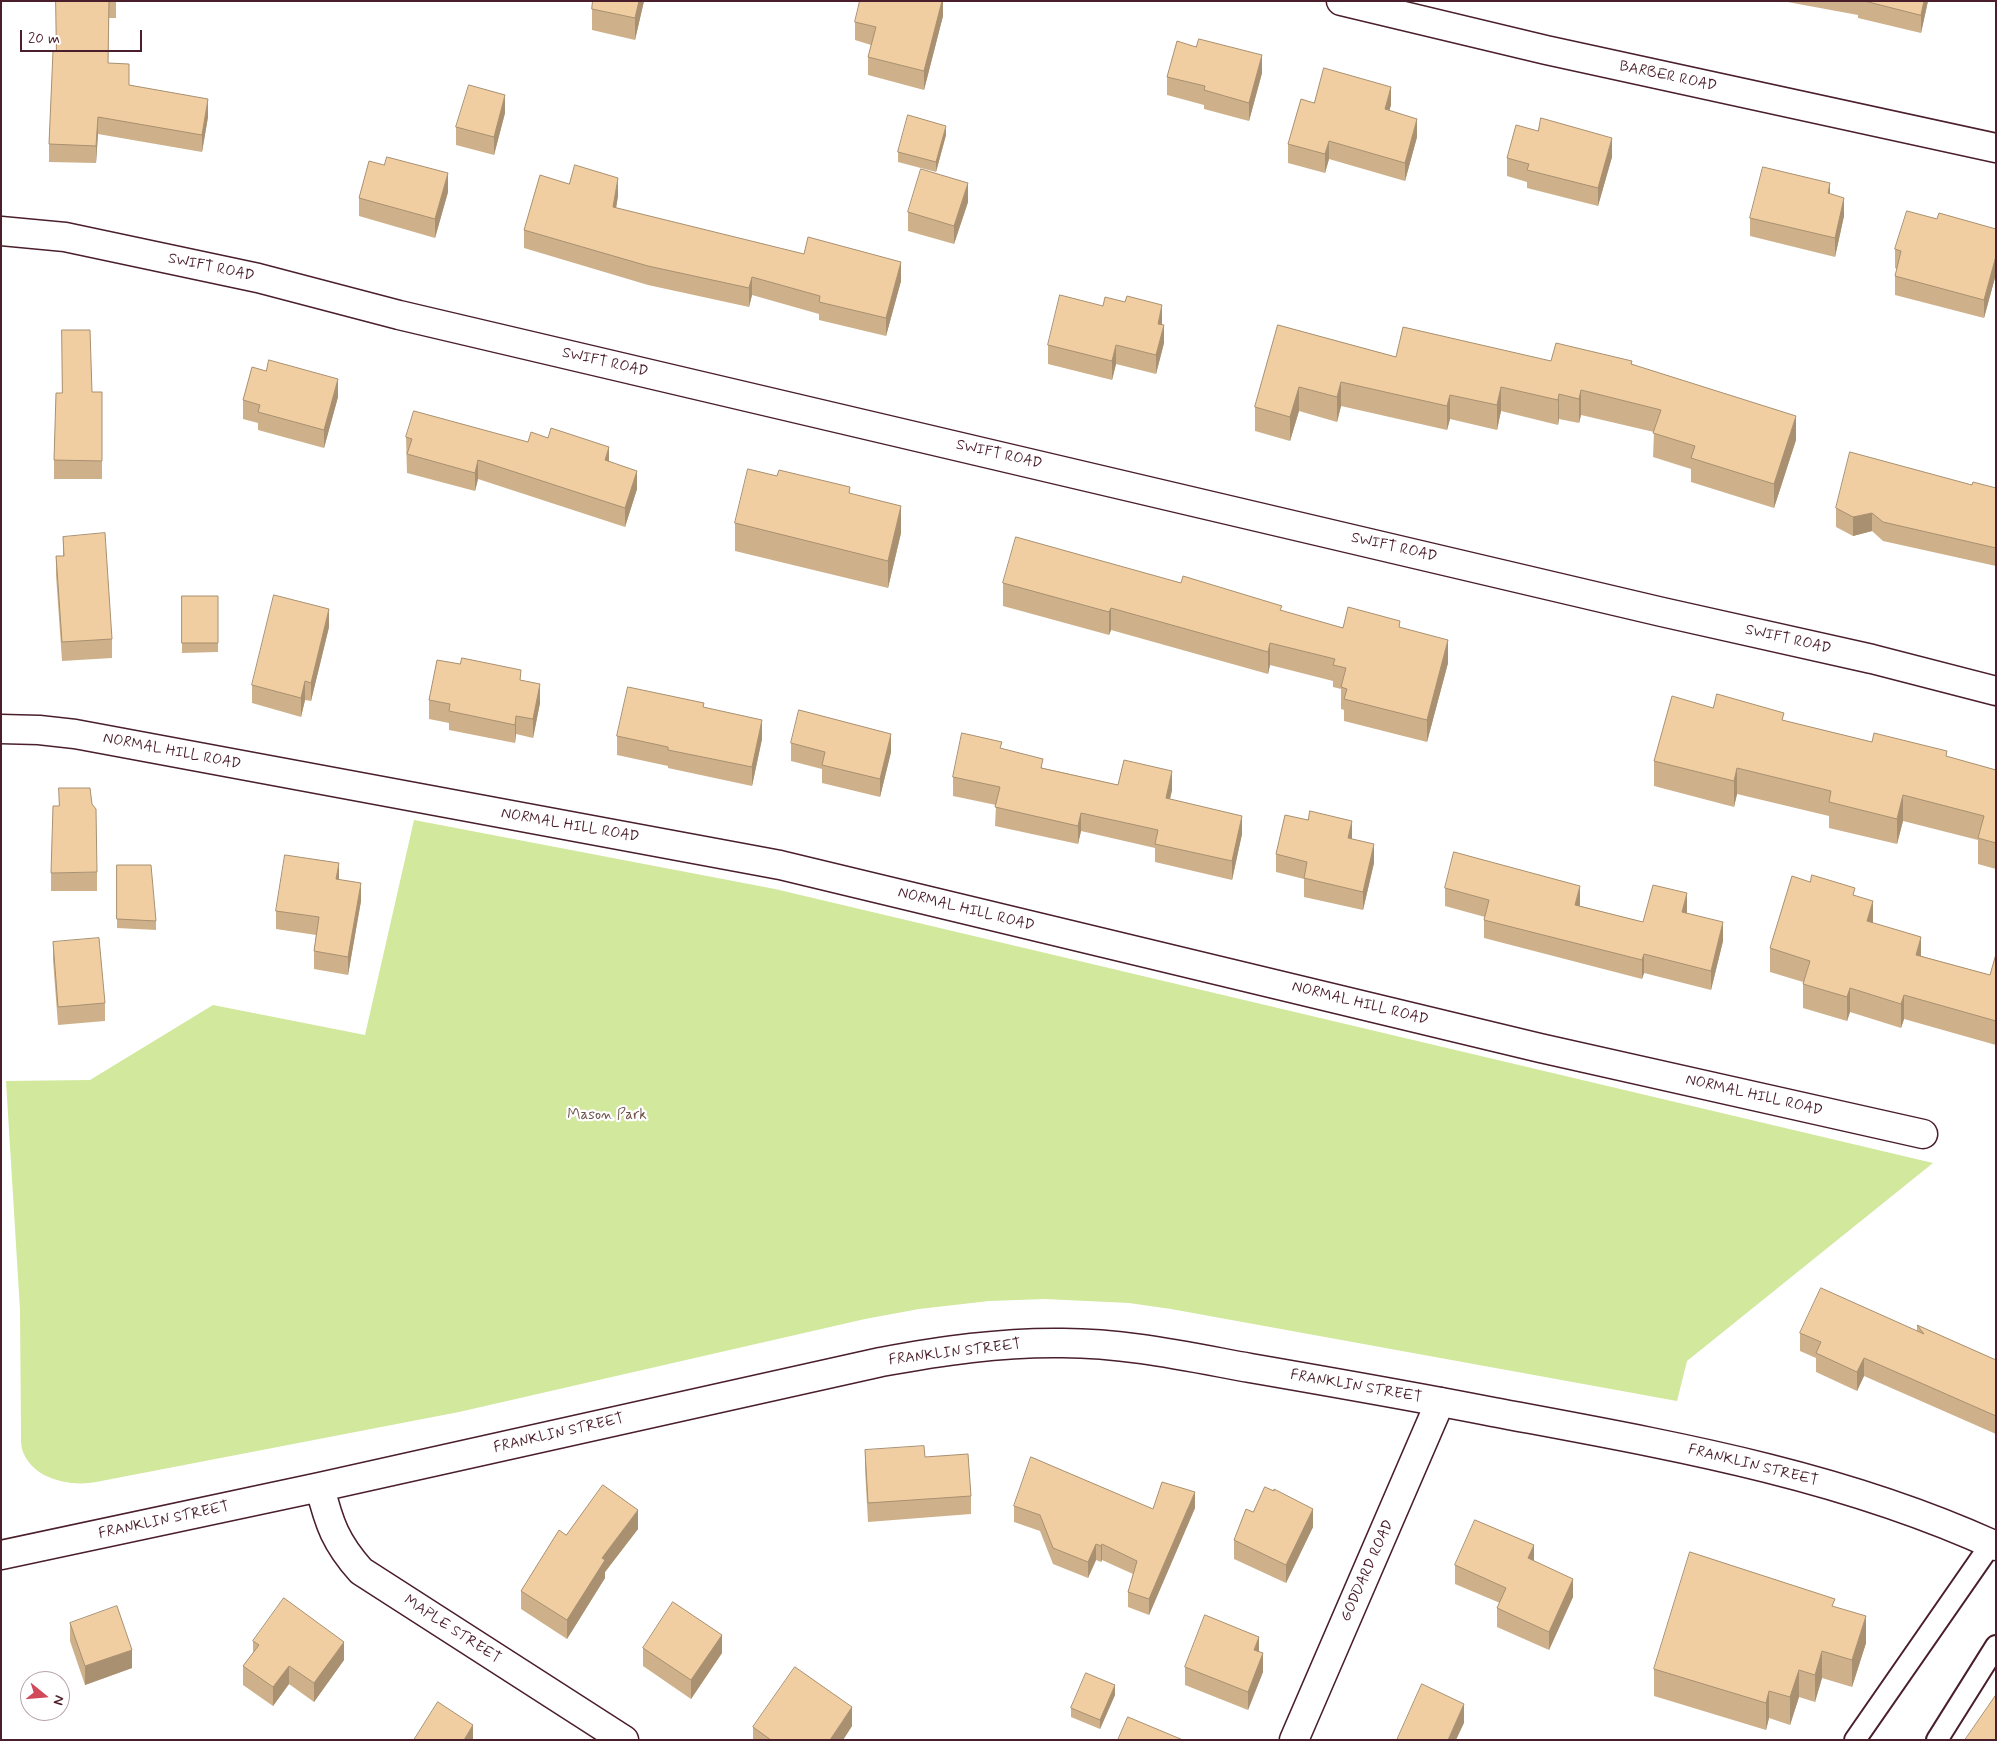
<!DOCTYPE html>
<style>
body{margin:0}
#map{position:relative;width:1997px;height:1741px;overflow:hidden;background:#fff;font-family:Mynerve,sans-serif}
canvas{display:block}
.frame{position:absolute;inset:0;border:2px solid #4a1f2b;pointer-events:none}
.north{position:absolute;left:20px;top:1671px;width:50px;height:50px;box-sizing:border-box;background:#fff;border:1px solid #b7a5aa;border-radius:50%;rotate:107deg;font-size:14px;font-weight:700;line-height:20px;text-align:center;color:#4a1f2b}
.north::after{content:'';display:block;margin:auto;width:18px;height:22px;background:#d1495b;clip-path:polygon(50% 0,100% 100%,50% 72%,0 100%)}
.scale{position:absolute;left:20px;top:30px;width:122px;height:22px;box-sizing:border-box;border:2px solid #4a1f2b;border-top:0;padding-left:6px;font-size:15px;line-height:18px;white-space:nowrap;color:#4a1f2b;-webkit-text-stroke:4px #fff;paint-order:stroke}
</style>
<div id="map">
<canvas width="1997" height="1741"></canvas>
<div class="frame"></div>
<div class="north">N</div>
<div class="scale">20 m</div>
</div>
<script>
const c = document.querySelector('canvas').getContext('2d');
c.lineJoin = 'round';
function fillPath(path, color) {
  c.fillStyle = color;
  c.fill(path, 'evenodd');
}
function strokePath(path, color, width, dash) {
  c.strokeStyle = color;
  c.lineWidth = width;
  c.lineCap = dash ? 'butt' : 'round';
  c.setLineDash(dash || []);
  c.stroke(path);
}
function write(font, color, halo, rows, align = 'center') {
  c.font = font + ' Mynerve,sans-serif';
  c.lineWidth = 4.5;
  c.setLineDash([]);
  c.textBaseline = 'middle';
  c.strokeStyle = halo;
  c.fillStyle = color;
  for (const [text, x, y, turn = 0] of rows) {
    c.save();
    c.translate(x, y);
    c.rotate((+turn || 0) * Math.PI / 180);
    c.textAlign = isNaN(turn) ? turn : align;
    if (halo) c.strokeText(text, 0, 0);
    c.fillText(text, 0, 0);
    c.restore();
  }
}
fillPath(new Path2D(`
 M 414,820 L 775,889 L 1933,1163 L 1687,1361 L 1677,1401 L 1171,1309 L 1129,1303 L 1045,1299 L 989,1301 L 919,1309 L 865,1319 L 459,1412 L 96,1482 C 70,1487 31,1479 22,1449 C 21,1445 21,1438 21,1433 L 20,1310 L 6,1081 L 90,1080 L 213,1005 L 365,1035 Z`), '#d1e89d');
const lane = new Path2D(`
 M 1855,1740 L 1991,1544
 M 1937,1740 L 1996,1646`);
const street = new Path2D(`
 M 1341,1 L 1546,50 L 1996,148
 M 1,231 L 65,237 L 258,278 L 399,315 L 1662,612 L 1872,659 L 1996,691
 M 1,729 L 39,730 L 75,734 L 780,865 L 1540,1048 L 1923,1134
 M 1294,1740 L 1440,1402`);
const secondary = new Path2D(`
 M 320,1487 C 329,1524 336,1543 361,1571 L 624,1740
 M 1,1555 L 320,1487 L 881,1362 C 941,1351 1001,1342 1063,1343 C 1126,1343 1189,1357 1250,1368 C 1331,1382 1412,1396 1493,1412 C 1663,1444 1837,1473 1996,1546`);
strokePath(lane, '#4a1f2b', 24);
strokePath(street, '#4a1f2b', 31);
strokePath(secondary, '#4a1f2b', 31);
strokePath(lane, '#fff', 20);
strokePath(street, '#fff', 28);
strokePath(secondary, '#fff', 28);
fillPath(new Path2D(`
 M 56,1 L 116,1 L 116,18 L 109,18 L 108,63 L 129,85 L 208,117 L 202,152 L 98,134 L 96,163 L 49,162 L 49,144 L 56,51 Z
 M 593,1 L 644,1 L 635,40 L 592,30 L 592,9 Z
 M 943,1 L 943,16 L 924,90 L 868,75 L 868,57 L 871,45 L 855,40 L 855,22 Z
 M 1782,1 L 1928,1 L 1921,33 L 1858,18 L 1858,15 Z
 M 1262,73 L 1249,121 L 1204,109 L 1204,105 L 1167,95 L 1167,77 Z
 M 1314,103 L 1391,105 L 1389,110 L 1417,137 L 1405,181 L 1329,159 L 1325,173 L 1288,163 L 1288,144 Z
 M 505,113 L 494,155 L 456,145 L 456,127 Z
 M 946,135 L 936,172 L 898,162 L 898,152 Z
 M 1612,157 L 1598,206 L 1527,188 L 1527,182 L 1507,176 L 1507,158 Z
 M 569,184 L 618,196 L 616,208 L 901,281 L 886,336 L 819,320 L 819,314 L 752,295 L 749,307 L 648,285 L 524,248 L 524,230 Z
 M 448,192 L 435,238 L 359,216 L 359,198 Z
 M 1830,194 L 1844,216 L 1835,257 L 1750,236 L 1750,218 Z
 M 968,202 L 954,244 L 908,231 L 908,212 Z
 M 1937,219 L 1996,229 L 1996,274 L 1984,318 L 1895,295 L 1895,276 L 1897,269 L 1895,268 L 1895,249 Z
 M 1162,324 L 1164,343 L 1156,374 L 1116,364 L 1112,380 L 1048,364 L 1048,345 Z
 M 1278,325 L 1396,357 L 1632,364 L 1796,440 L 1774,508 L 1691,482 L 1691,469 L 1653,457 L 1654,432 L 1581,415 L 1579,423 L 1559,419 L 1558,425 L 1501,411 L 1497,430 L 1450,419 L 1447,430 L 1341,406 L 1337,422 L 1299,411 L 1290,441 L 1255,431 L 1255,407 Z
 M 102,392 L 102,479 L 54,479 L 54,460 L 62,393 Z
 M 338,397 L 324,448 L 258,430 L 258,423 L 243,419 L 243,400 Z
 M 406,437 L 528,442 L 609,461 L 637,489 L 625,527 L 478,479 L 475,491 L 407,473 Z
 M 1972,485 L 1996,488 L 1996,566 L 1883,541 L 1872,531 L 1853,536 L 1836,527 L 1836,508 Z
 M 850,493 L 901,533 L 888,588 L 735,551 L 735,523 Z
 M 63,537 L 112,639 L 112,658 L 62,661 L 56,575 L 56,556 L 63,556 Z
 M 1003,583 L 1282,611 L 1343,628 L 1400,628 L 1448,663 L 1427,742 L 1344,721 L 1344,710 L 1341,709 L 1341,689 L 1333,687 L 1333,681 L 1270,665 L 1268,674 L 1111,630 L 1109,635 L 1003,606 Z
 M 182,596 L 218,596 L 218,652 L 182,653 Z
 M 329,627 L 311,701 L 305,700 L 301,717 L 252,703 L 252,685 Z
 M 521,680 L 540,703 L 533,738 L 516,734 L 515,743 L 449,730 L 449,723 L 429,719 L 429,700 Z
 M 704,708 L 762,739 L 752,786 L 668,768 L 668,766 L 617,755 L 617,736 Z
 M 1784,721 L 1872,742 L 1947,757 L 1996,770 L 1996,869 L 1978,864 L 1978,840 L 1903,821 L 1897,844 L 1829,828 L 1829,816 L 1737,794 L 1734,807 L 1654,786 L 1654,761 Z
 M 791,743 L 891,752 L 880,797 L 822,783 L 822,769 L 791,761 Z
 M 1002,749 L 1043,768 L 1118,785 L 1172,790 L 1170,799 L 1242,834 L 1232,880 L 1155,862 L 1155,848 L 1081,831 L 1078,844 L 995,826 L 996,805 L 953,796 L 953,777 Z
 M 1352,839 L 1374,863 L 1363,910 L 1304,897 L 1304,879 L 1276,872 L 1276,854 Z
 M 117,865 L 156,921 L 156,930 L 117,928 Z
 M 97,872 L 97,891 L 51,891 L 51,873 Z
 M 339,880 L 361,901 L 348,975 L 314,969 L 314,951 L 316,935 L 276,929 L 276,911 Z
 M 1445,888 L 1580,904 L 1580,906 L 1643,922 L 1687,912 L 1687,913 L 1723,941 L 1711,990 L 1644,973 L 1642,979 L 1484,938 L 1484,920 L 1485,917 L 1445,906 Z
 M 1855,895 L 1873,923 L 1921,956 L 1990,975 L 1996,954 L 1996,1045 L 1904,1019 L 1901,1028 L 1850,1012 L 1847,1021 L 1803,1008 L 1803,982 L 1770,972 L 1770,948 Z
 M 53,942 L 105,1003 L 105,1021 L 58,1025 L 53,960 Z
 M 1917,1325 L 1996,1360 L 1996,1434 L 1864,1376 L 1857,1391 L 1816,1372 L 1816,1358 L 1800,1351 L 1800,1333 L 1917,1331 Z
 M 865,1450 L 925,1457 L 971,1496 L 971,1514 L 868,1522 L 865,1469 Z
 M 1014,1506 L 1153,1509 L 1195,1508 L 1149,1615 L 1128,1607 L 1128,1592 L 1133,1574 L 1102,1560 L 1101,1562 L 1096,1560 L 1088,1578 L 1053,1564 L 1040,1531 L 1014,1522 Z
 M 1253,1512 L 1313,1527 L 1286,1583 L 1234,1559 L 1234,1540 Z
 M 638,1529 L 605,1572 L 605,1578 L 567,1639 L 521,1609 L 521,1591 L 566,1535 Z
 M 1534,1561 L 1573,1597 L 1549,1650 L 1497,1627 L 1497,1608 L 1500,1603 L 1455,1584 L 1455,1565 Z
 M 1835,1607 L 1866,1643 L 1852,1687 L 1822,1678 L 1815,1702 L 1799,1697 L 1790,1725 L 1769,1718 L 1766,1730 L 1654,1696 L 1654,1669 Z
 M 70,1623 L 132,1668 L 85,1685 L 70,1641 Z
 M 253,1641 L 344,1660 L 314,1702 L 289,1684 L 273,1706 L 243,1685 L 243,1666 L 253,1653 Z
 M 643,1648 L 722,1653 L 691,1699 L 643,1666 Z
 M 1259,1652 L 1263,1672 L 1248,1710 L 1185,1685 L 1185,1667 Z
 M 1115,1695 L 1100,1729 L 1071,1717 L 1071,1708 Z
 M 852,1726 L 843,1740 L 753,1740 L 753,1727 Z`), '#ceb18a');
fillPath(new Path2D(`
 M 639,1 L 644,1 L 635,40 L 635,18 Z
 M 942,1 L 943,1 L 943,16 L 924,90 L 924,71 Z
 M 1924,1 L 1928,1 L 1921,33 L 1921,15 Z
 M 1262,55 L 1262,73 L 1249,121 L 1249,103 Z
 M 1391,87 L 1391,105 L 1385,127 L 1385,109 Z
 M 505,95 L 505,113 L 494,155 L 494,137 Z
 M 208,99 L 208,117 L 202,152 L 202,135 Z
 M 98,117 L 98,134 L 96,163 L 96,146 Z
 M 1417,119 L 1417,137 L 1405,181 L 1405,163 Z
 M 946,126 L 946,135 L 936,172 L 936,162 Z
 M 1612,138 L 1612,157 L 1598,206 L 1598,188 Z
 M 1329,141 L 1329,159 L 1325,173 L 1325,154 Z
 M 448,173 L 448,192 L 435,238 L 435,219 Z
 M 618,178 L 618,196 L 613,226 L 613,207 Z
 M 968,183 L 968,202 L 954,244 L 954,226 Z
 M 1830,183 L 1830,202 L 1828,193 Z
 M 1844,198 L 1844,216 L 1835,257 L 1835,238 Z
 M 1996,256 L 1996,274 L 1984,318 L 1984,300 Z
 M 901,262 L 901,281 L 886,336 L 886,318 Z
 M 752,277 L 752,295 L 749,307 L 749,288 Z
 M 1162,305 L 1162,324 L 1158,342 L 1158,324 Z
 M 1164,325 L 1164,343 L 1156,374 L 1156,355 Z
 M 1116,345 L 1116,364 L 1112,380 L 1112,361 Z
 M 338,379 L 338,397 L 324,448 L 324,430 Z
 M 1341,382 L 1341,406 L 1337,422 L 1337,397 Z
 M 1299,387 L 1299,411 L 1290,441 L 1290,417 Z
 M 1501,387 L 1501,411 L 1497,430 L 1497,405 Z
 M 1581,390 L 1581,415 L 1579,423 L 1579,399 Z
 M 1559,394 L 1559,419 L 1558,425 L 1558,400 Z
 M 1450,395 L 1450,419 L 1447,430 L 1447,406 Z
 M 1796,416 L 1796,440 L 1774,508 L 1774,484 Z
 M 609,447 L 609,465 L 605,460 Z
 M 478,460 L 478,479 L 475,491 L 475,473 Z
 M 637,471 L 637,489 L 625,527 L 625,508 Z
 M 901,506 L 901,533 L 888,588 L 888,561 Z
 M 1872,513 L 1872,531 L 1853,536 L 1853,517 Z
 M 1111,608 L 1111,630 L 1109,635 L 1109,612 Z
 M 329,609 L 329,627 L 311,701 L 311,683 Z
 M 1448,640 L 1448,663 L 1427,742 L 1427,720 Z
 M 1270,643 L 1270,665 L 1268,674 L 1268,652 Z
 M 305,681 L 305,700 L 301,717 L 301,698 Z
 M 540,684 L 540,703 L 533,738 L 533,719 Z
 M 516,716 L 516,734 L 515,743 L 515,725 Z
 M 762,720 L 762,739 L 752,786 L 752,767 Z
 M 891,734 L 891,752 L 880,797 L 880,779 Z
 M 1737,768 L 1737,794 L 1734,807 L 1734,781 Z
 M 1172,771 L 1172,790 L 1166,816 L 1166,798 Z
 M 1903,795 L 1903,821 L 1897,844 L 1897,819 Z
 M 1081,813 L 1081,831 L 1078,844 L 1078,826 Z
 M 1242,816 L 1242,834 L 1232,880 L 1232,861 Z
 M 1352,821 L 1352,839 L 1348,838 Z
 M 1374,844 L 1374,863 L 1363,910 L 1363,892 Z
 M 339,863 L 339,882 L 336,879 Z
 M 361,883 L 361,901 L 348,975 L 348,957 Z
 M 1580,886 L 1580,904 L 1575,923 L 1575,905 Z
 M 1687,893 L 1687,912 L 1682,930 L 1682,912 Z
 M 1873,901 L 1873,925 L 1867,921 Z
 M 1723,922 L 1723,941 L 1711,990 L 1711,971 Z
 M 1921,937 L 1921,961 L 1916,955 Z
 M 1644,954 L 1644,973 L 1642,979 L 1642,960 Z
 M 1850,988 L 1850,1012 L 1847,1021 L 1847,997 Z
 M 1904,995 L 1904,1019 L 1901,1028 L 1901,1004 Z
 M 1864,1358 L 1864,1376 L 1857,1391 L 1857,1372 Z
 M 1195,1492 L 1195,1508 L 1149,1615 L 1149,1599 Z
 M 1313,1509 L 1313,1527 L 1286,1583 L 1286,1565 Z
 M 638,1510 L 638,1529 L 605,1572 L 605,1578 L 567,1639 L 567,1620 L 602,1558 Z
 M 1096,1544 L 1096,1560 L 1088,1578 L 1088,1562 Z
 M 1102,1544 L 1102,1560 L 1101,1562 L 1101,1546 Z
 M 1534,1545 L 1534,1564 L 1528,1558 Z
 M 1573,1579 L 1573,1597 L 1549,1650 L 1549,1632 Z
 M 1866,1616 L 1866,1643 L 1852,1687 L 1852,1660 Z
 M 722,1635 L 722,1653 L 691,1699 L 691,1680 Z
 M 1259,1637 L 1259,1655 L 1254,1650 Z
 M 344,1642 L 344,1660 L 314,1702 L 314,1683 Z
 M 132,1650 L 132,1668 L 85,1685 L 85,1666 Z
 M 1822,1651 L 1822,1678 L 1815,1702 L 1815,1675 Z
 M 1263,1653 L 1263,1672 L 1248,1710 L 1248,1692 Z
 M 289,1666 L 289,1684 L 273,1706 L 273,1687 Z
 M 1799,1670 L 1799,1697 L 1790,1725 L 1790,1697 Z
 M 1115,1685 L 1115,1695 L 1100,1729 L 1100,1720 Z
 M 1,1688 L 2,1688 L 2,1704 L 1,1704 Z
 M 1769,1691 L 1769,1718 L 1766,1730 L 1766,1703 Z
 M 1464,1704 L 1464,1723 L 1456,1740 L 1448,1740 Z
 M 852,1707 L 852,1726 L 843,1740 L 830,1740 Z
 M 473,1725 L 473,1740 L 464,1740 Z`), '#a89071');
const building = new Path2D(`
 M 56,1 L 109,1 L 108,63 L 129,64 L 129,85 L 208,99 L 202,135 L 98,117 L 96,146 L 49,144 L 53,51 L 56,51 Z
 M 593,1 L 639,1 L 635,18 L 592,9 Z
 M 860,1 L 942,1 L 924,71 L 868,57 L 876,27 L 855,22 Z
 M 1865,1 L 1924,1 L 1921,15 Z
 M 1199,39 L 1262,55 L 1249,103 L 1204,90 L 1205,86 L 1167,77 L 1177,41 L 1196,47 Z
 M 1324,68 L 1391,87 L 1385,109 L 1417,119 L 1405,163 L 1329,141 L 1325,154 L 1288,144 L 1301,99 L 1314,103 Z
 M 469,85 L 505,95 L 494,137 L 456,127 Z
 M 908,115 L 946,126 L 936,162 L 898,152 Z
 M 1541,118 L 1612,138 L 1598,188 L 1527,170 L 1529,164 L 1507,158 L 1516,125 L 1538,131 Z
 M 387,157 L 448,173 L 435,219 L 359,198 L 369,161 L 384,165 Z
 M 575,165 L 618,178 L 613,207 L 804,254 L 808,237 L 901,262 L 886,318 L 819,302 L 820,296 L 752,277 L 749,288 L 648,266 L 524,230 L 540,175 L 569,184 Z
 M 1763,167 L 1830,183 L 1828,193 L 1844,198 L 1835,238 L 1750,218 Z
 M 921,169 L 968,183 L 954,226 L 908,212 Z
 M 1907,211 L 1937,219 L 1939,213 L 1996,229 L 1996,256 L 1984,300 L 1895,276 L 1901,251 L 1895,249 Z
 M 1060,295 L 1103,306 L 1105,297 L 1125,302 L 1127,296 L 1162,305 L 1158,324 L 1164,325 L 1156,355 L 1116,345 L 1112,361 L 1048,345 Z
 M 1278,325 L 1396,357 L 1403,327 L 1551,361 L 1556,343 L 1632,361 L 1631,364 L 1796,416 L 1774,484 L 1691,458 L 1695,446 L 1653,433 L 1661,410 L 1581,390 L 1579,399 L 1559,394 L 1558,400 L 1501,387 L 1497,405 L 1450,395 L 1447,406 L 1341,382 L 1337,397 L 1299,387 L 1290,417 L 1255,407 Z
 M 62,330 L 90,330 L 92,392 L 102,392 L 102,461 L 54,460 L 56,393 L 62,393 Z
 M 269,360 L 338,379 L 324,430 L 258,412 L 260,405 L 243,400 L 252,367 L 266,371 Z
 M 414,411 L 528,442 L 531,432 L 548,438 L 551,428 L 609,447 L 605,460 L 637,471 L 625,508 L 478,460 L 475,473 L 407,454 L 412,439 L 406,437 Z
 M 1850,452 L 1972,485 L 1973,482 L 1996,488 L 1996,548 L 1883,522 L 1872,513 L 1853,517 L 1836,508 Z
 M 748,469 L 777,476 L 779,470 L 850,487 L 849,493 L 901,506 L 888,561 L 735,523 Z
 M 105,533 L 112,639 L 62,642 L 56,556 L 64,556 L 63,537 Z
 M 1016,537 L 1181,583 L 1183,576 L 1282,606 L 1280,610 L 1343,628 L 1348,607 L 1400,621 L 1399,627 L 1448,640 L 1427,720 L 1344,699 L 1347,689 L 1341,687 L 1346,668 L 1333,665 L 1335,659 L 1270,643 L 1268,652 L 1111,608 L 1109,612 L 1003,583 Z
 M 274,595 L 329,609 L 311,683 L 305,681 L 301,698 L 252,685 Z
 M 182,596 L 218,596 L 218,643 L 182,643 Z
 M 462,658 L 521,670 L 520,680 L 540,684 L 533,719 L 516,716 L 515,725 L 449,711 L 450,704 L 429,700 L 437,660 L 460,664 Z
 M 628,687 L 704,703 L 703,707 L 762,720 L 752,767 L 668,750 L 668,747 L 617,736 Z
 M 1717,694 L 1784,713 L 1782,720 L 1872,742 L 1874,733 L 1947,751 L 1946,756 L 1996,770 L 1996,843 L 1978,838 L 1984,816 L 1903,795 L 1897,819 L 1829,802 L 1831,791 L 1737,768 L 1734,781 L 1654,761 L 1672,696 L 1713,708 Z
 M 799,710 L 891,734 L 880,779 L 822,765 L 825,752 L 791,743 Z
 M 962,733 L 1002,742 L 1000,748 L 1043,759 L 1041,768 L 1118,785 L 1124,760 L 1172,771 L 1166,798 L 1242,816 L 1232,861 L 1155,844 L 1158,830 L 1081,813 L 1078,826 L 995,807 L 1000,787 L 953,777 Z
 M 59,788 L 90,788 L 92,804 L 96,809 L 97,872 L 51,873 L 53,806 L 59,806 Z
 M 1310,811 L 1352,821 L 1348,838 L 1374,844 L 1363,892 L 1304,878 L 1307,862 L 1276,854 L 1285,815 L 1308,820 Z
 M 1454,852 L 1580,886 L 1575,905 L 1643,922 L 1653,885 L 1687,893 L 1682,912 L 1723,922 L 1711,971 L 1644,954 L 1642,960 L 1484,920 L 1489,900 L 1445,888 Z
 M 285,855 L 339,863 L 336,879 L 361,883 L 348,957 L 314,951 L 319,917 L 276,911 Z
 M 117,865 L 151,865 L 156,921 L 117,919 Z
 M 1812,875 L 1855,888 L 1853,895 L 1873,901 L 1867,921 L 1921,937 L 1916,955 L 1990,975 L 1996,954 L 1996,1021 L 1904,995 L 1901,1004 L 1850,988 L 1847,997 L 1803,984 L 1810,961 L 1770,948 L 1792,876 L 1810,882 Z
 M 99,938 L 105,1003 L 58,1007 L 53,942 Z
 M 1821,1288 L 1924,1334 L 1917,1325 L 1996,1360 L 1996,1416 L 1864,1358 L 1857,1372 L 1816,1353 L 1821,1342 L 1800,1333 Z
 M 924,1446 L 925,1457 L 968,1454 L 971,1496 L 868,1503 L 865,1450 Z
 M 1031,1457 L 1153,1509 L 1162,1482 L 1195,1492 L 1149,1599 L 1128,1592 L 1137,1561 L 1102,1544 L 1101,1546 L 1096,1544 L 1088,1562 L 1053,1548 L 1040,1515 L 1014,1506 Z
 M 603,1485 L 638,1510 L 602,1558 L 605,1560 L 567,1620 L 521,1591 L 559,1530 L 566,1535 Z
 M 1265,1487 L 1274,1491 L 1274,1489 L 1313,1509 L 1286,1565 L 1234,1540 L 1246,1509 L 1253,1512 Z
 M 1475,1520 L 1534,1545 L 1528,1558 L 1573,1579 L 1549,1632 L 1497,1608 L 1506,1588 L 1455,1565 Z
 M 1690,1552 L 1835,1599 L 1832,1606 L 1866,1616 L 1852,1660 L 1822,1651 L 1815,1675 L 1799,1670 L 1790,1697 L 1769,1691 L 1766,1703 L 1654,1669 Z
 M 284,1598 L 344,1642 L 314,1683 L 289,1666 L 273,1687 L 243,1666 L 259,1645 L 253,1641 Z
 M 673,1602 L 722,1635 L 691,1680 L 643,1648 Z
 M 117,1606 L 132,1650 L 85,1666 L 70,1623 Z
 M 1205,1615 L 1259,1637 L 1254,1650 L 1263,1653 L 1248,1692 L 1185,1667 Z
 M 795,1667 L 852,1707 L 830,1740 L 771,1740 L 753,1727 Z
 M 1086,1673 L 1115,1685 L 1100,1720 L 1071,1708 Z
 M 1422,1684 L 1464,1704 L 1448,1740 L 1397,1740 Z
 M 1996,1695 L 1996,1740 L 1965,1740 Z
 M 438,1702 L 473,1725 L 464,1740 L 414,1740 Z
 M 1128,1717 L 1183,1740 L 1118,1740 Z`);
fillPath(building, '#f0cea1');
strokePath(building, '#a89071', 1);
write('15px', '#4a1f2b', '#fff', [
 ["BARBER ROAD",1668,77,12],
 ["SWIFT ROAD",211,268,12],
 ["SWIFT ROAD",605,363,13],
 ["SWIFT ROAD",999,455,13],
 ["SWIFT ROAD",1394,548,13],
 ["SWIFT ROAD",1788,640,13],
 ["NORMAL HILL ROAD",172,752,11],
 ["NORMAL HILL ROAD",570,826,10],
 ["NORMAL HILL ROAD",966,910,14],
 ["NORMAL HILL ROAD",1360,1004,14],
 ["NORMAL HILL ROAD",1754,1096,13],
 ["FRANKLIN STREET",955,1353,-7],
 ["FRANKLIN STREET",1356,1387,10],
 ["FRANKLIN STREET",559,1434,-13],
 ["FRANKLIN STREET",1753,1466,14],
 ["FRANKLIN STREET",164,1521,-12],
 ["GODDARD ROAD",1368,1571,-66],
 ["MAPLE STREET",452,1630,33]
]);
write('15px', '#6c5148', '#fff', [
 ["Mason Park",607,1116]
]);
</script>
